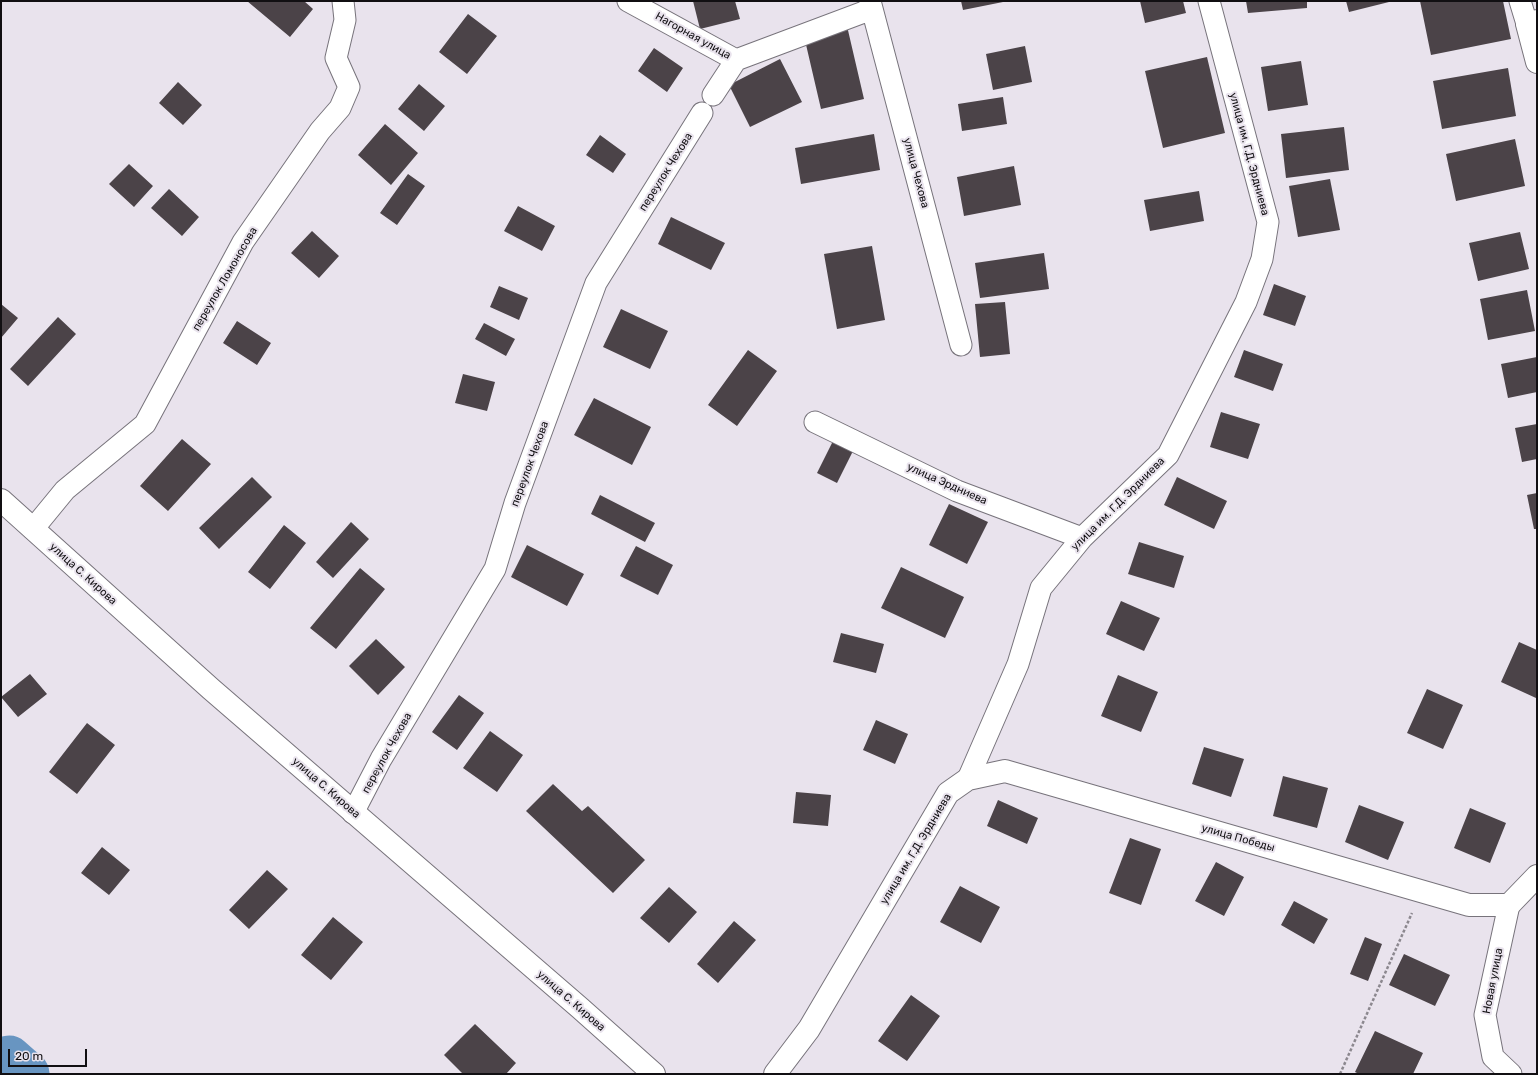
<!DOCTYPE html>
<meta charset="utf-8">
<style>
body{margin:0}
#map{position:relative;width:1538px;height:1075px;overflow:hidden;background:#e9e3ed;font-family:Rubik,sans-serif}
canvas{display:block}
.frame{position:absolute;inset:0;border:2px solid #110f12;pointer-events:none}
.scale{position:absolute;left:8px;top:1049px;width:79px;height:18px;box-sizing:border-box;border:2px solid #110f12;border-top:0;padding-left:5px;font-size:12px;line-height:14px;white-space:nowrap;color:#110f12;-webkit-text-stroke:3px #e9e3ed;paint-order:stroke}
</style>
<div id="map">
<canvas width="1538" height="1075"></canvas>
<div class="frame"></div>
<div class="scale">20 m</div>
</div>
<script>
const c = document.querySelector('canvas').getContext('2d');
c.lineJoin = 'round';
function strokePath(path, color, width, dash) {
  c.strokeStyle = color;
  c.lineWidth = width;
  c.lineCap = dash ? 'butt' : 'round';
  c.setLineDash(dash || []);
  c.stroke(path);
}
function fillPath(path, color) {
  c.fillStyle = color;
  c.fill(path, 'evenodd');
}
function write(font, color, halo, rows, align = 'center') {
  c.font = font + ' Rubik,sans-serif';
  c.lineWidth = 4;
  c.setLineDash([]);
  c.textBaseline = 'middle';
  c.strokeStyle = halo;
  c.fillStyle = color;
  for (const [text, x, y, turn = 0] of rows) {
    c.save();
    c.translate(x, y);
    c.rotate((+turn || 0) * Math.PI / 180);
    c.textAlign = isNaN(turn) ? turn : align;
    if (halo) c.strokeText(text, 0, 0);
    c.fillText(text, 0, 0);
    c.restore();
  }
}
strokePath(new Path2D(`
 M 1,1061 L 9,1059 L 26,1074`), '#6895c1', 47);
fillPath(new Path2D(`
 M 247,1 L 304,1 L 313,9 L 290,37 Z
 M 693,1 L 735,1 L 740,19 L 700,29 Z
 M 961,1 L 1003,1 L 1003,2 L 963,10 Z
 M 1140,1 L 1183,1 L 1186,13 L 1145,23 Z
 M 1246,1 L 1307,1 L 1307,8 L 1248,13 Z
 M 1346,1 L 1389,1 L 1389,2 L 1349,12 Z
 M 1420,1 L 1503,1 L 1511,39 L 1431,55 Z
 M 468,14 L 497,36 L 467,74 L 439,52 Z
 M 847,26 L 864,99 L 821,109 L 804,36 Z
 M 1025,46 L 1032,82 L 993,90 L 986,54 Z
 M 654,48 L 683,68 L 667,92 L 638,71 Z
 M 1207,57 L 1225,133 L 1163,148 L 1145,71 Z
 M 780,59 L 802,102 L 750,127 L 729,85 Z
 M 1301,61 L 1308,105 L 1268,111 L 1261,67 Z
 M 1508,68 L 1516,116 L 1442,129 L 1433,81 Z
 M 178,82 L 202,105 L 183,125 L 159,103 Z
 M 419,84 L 445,106 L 424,131 L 398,109 Z
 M 1003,97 L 1007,124 L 962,131 L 958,104 Z
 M 385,124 L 418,153 L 391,185 L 358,155 Z
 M 1344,127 L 1349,170 L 1286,178 L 1281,134 Z
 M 874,134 L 880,170 L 801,184 L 795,148 Z
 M 600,135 L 626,154 L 613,173 L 586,155 Z
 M 1515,139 L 1525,186 L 1456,201 L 1446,154 Z
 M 129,164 L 153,186 L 134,207 L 109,184 Z
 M 1014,166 L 1021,205 L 964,216 L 957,177 Z
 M 408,174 L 425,186 L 397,225 L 380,213 Z
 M 1330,179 L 1340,230 L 1298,237 L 1289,186 Z
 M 169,189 L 199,217 L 182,236 L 151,208 Z
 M 1199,191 L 1204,221 L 1150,231 L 1144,200 Z
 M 518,206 L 555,226 L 542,251 L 504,231 Z
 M 671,217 L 725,243 L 711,270 L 658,244 Z
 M 312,231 L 339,256 L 319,278 L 291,253 Z
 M 1520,232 L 1529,269 L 1478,281 L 1469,243 Z
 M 872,246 L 885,320 L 837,329 L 824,254 Z
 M 1044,253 L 1049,289 L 980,298 L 975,263 Z
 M 1274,284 L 1306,296 L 1295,326 L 1263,315 Z
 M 499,286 L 528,298 L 519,320 L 490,307 Z
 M 1527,290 L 1535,331 L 1488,340 L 1480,299 Z
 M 1005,302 L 1010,354 L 980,357 L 975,304 Z
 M 1,304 L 18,318 L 1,338 Z
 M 621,309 L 668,331 L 650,369 L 603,347 Z
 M 58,317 L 76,334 L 28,386 L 10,369 Z
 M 237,321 L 271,343 L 257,365 L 223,343 Z
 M 484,323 L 515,339 L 506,356 L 475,339 Z
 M 748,350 L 777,371 L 737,426 L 708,405 Z
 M 1244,350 L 1283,364 L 1273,391 L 1234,377 Z
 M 1537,357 L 1537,392 L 1508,398 L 1501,364 Z
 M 463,374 L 495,382 L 487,411 L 455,403 Z
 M 594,398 L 651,427 L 632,465 L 574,435 Z
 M 1221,412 L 1260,424 L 1248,459 L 1210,447 Z
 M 1537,424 L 1537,459 L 1522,462 L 1515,428 Z
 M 182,439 L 211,464 L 168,511 L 140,486 Z
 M 834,439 L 854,449 L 837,483 L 817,473 Z
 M 252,477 L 272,497 L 219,549 L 199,528 Z
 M 1177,477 L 1227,501 L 1214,529 L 1164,505 Z
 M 1537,493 L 1537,529 L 1534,529 L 1527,495 Z
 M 600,495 L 655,523 L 645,542 L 591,514 Z
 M 949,504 L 988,522 L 967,564 L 929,545 Z
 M 351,522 L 369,539 L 333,578 L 316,562 Z
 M 284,525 L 306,543 L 270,589 L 248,572 Z
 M 1139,542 L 1184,556 L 1174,588 L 1128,574 Z
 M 527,545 L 584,574 L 567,606 L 511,577 Z
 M 636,546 L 673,565 L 658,595 L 620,576 Z
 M 901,567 L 964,597 L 945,638 L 881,608 Z
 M 360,568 L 385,589 L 336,649 L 310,628 Z
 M 1121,601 L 1160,618 L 1144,651 L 1106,634 Z
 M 841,633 L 884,644 L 876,673 L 833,662 Z
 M 376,639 L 405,667 L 378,695 L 349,666 Z
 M 1519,642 L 1537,650 L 1536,698 L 1501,682 Z
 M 30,674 L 47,694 L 18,717 L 1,697 Z
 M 1118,675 L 1158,692 L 1141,732 L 1101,716 Z
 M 1427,689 L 1463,705 L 1443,749 L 1407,733 Z
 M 459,695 L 484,713 L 457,750 L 432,732 Z
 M 876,720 L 908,734 L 895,764 L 863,750 Z
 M 87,723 L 115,745 L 77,794 L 49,772 Z
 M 490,731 L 523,755 L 497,792 L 463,768 Z
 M 1204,747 L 1244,759 L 1231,797 L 1192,784 Z
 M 1283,776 L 1328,788 L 1317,828 L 1273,816 Z
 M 553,784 L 582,811 L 588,806 L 645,860 L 613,893 L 526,811 Z
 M 796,792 L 831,795 L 828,826 L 793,823 Z
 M 998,800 L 1038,818 L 1027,844 L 987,826 Z
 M 1359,805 L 1404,822 L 1388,860 L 1345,842 Z
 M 1470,808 L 1506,823 L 1490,863 L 1454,848 Z
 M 1130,838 L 1161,849 L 1141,905 L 1109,893 Z
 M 102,847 L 130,870 L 109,895 L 81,873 Z
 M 1216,862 L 1244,877 L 1224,916 L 1195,901 Z
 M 267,870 L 288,889 L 249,929 L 229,910 Z
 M 960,886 L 1000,907 L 981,943 L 940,922 Z
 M 669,887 L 697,912 L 669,943 L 640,918 Z
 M 1294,901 L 1328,919 L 1314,944 L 1281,925 Z
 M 333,917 L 363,942 L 331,980 L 301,955 Z
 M 734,921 L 756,940 L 718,983 L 697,964 Z
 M 1365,937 L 1382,944 L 1368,981 L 1350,974 Z
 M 1404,954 L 1450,975 L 1435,1006 L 1389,985 Z
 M 911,995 L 940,1016 L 907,1061 L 878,1041 Z
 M 475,1024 L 516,1063 L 506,1074 L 463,1074 L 444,1055 Z
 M 1375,1031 L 1423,1053 L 1413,1074 L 1359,1074 L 1355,1072 Z`), '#4b4348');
const minor = new Path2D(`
 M 628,1 L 736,60
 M 870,1 L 961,345
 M 1520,1 L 1527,24
 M 713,95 L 736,60 L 872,9
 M 815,422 L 957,491 L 1082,538
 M 33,529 L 65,490 L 145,424 L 243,242 L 320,131 L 340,108 L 349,87 L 336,58 L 345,20 L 343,1
 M 968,779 L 1018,664 L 1041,588 L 1082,538 L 1168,455 L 1246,302 L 1262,259 L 1268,222 L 1209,1
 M 353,813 L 381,759 L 495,569 L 515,503 L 596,283 L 702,113
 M 1509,905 L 1485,1015 L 1493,1057 L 1511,1074`);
const tertiary = new Path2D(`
 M 1537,21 L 1527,24 L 1537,62
 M 775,1074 L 809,1029 L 948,793 L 968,779 L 1005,771 L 1469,905 L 1509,905 L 1537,876`);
const secondary = new Path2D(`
 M 1,500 L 211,689 L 580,1008 L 654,1074`);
strokePath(minor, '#77737b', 23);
strokePath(tertiary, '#77737b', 24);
strokePath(secondary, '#77737b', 24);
strokePath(new Path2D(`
 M 1340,1074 L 1412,913`), '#8c888f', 2.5, [3, 2]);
strokePath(minor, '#fff', 21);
strokePath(tertiary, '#fff', 22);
strokePath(secondary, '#fff', 22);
write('11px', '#110f12', '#e9e3ed', [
 ["Нагорная улица",693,36,29],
 ["улица им. Г.Д. Эрдниева",1249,154,75],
 ["переулок Чехова",666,172,-58],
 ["улица Чехова",916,173,75],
 ["переулок Ломоносова",225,279,-60],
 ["переулок Чехова",530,464,-70],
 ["улица Эрдниева",947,484,24],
 ["улица им. Г.Д. Эрдниева",1118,504,-45],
 ["улица С. Кирова",83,574,42],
 ["переулок Чехова",387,753,-61],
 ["улица С. Кирова",326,788,41],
 ["улица Победы",1238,838,16],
 ["улица им. Г.Д. Эрдниева",916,849,-59],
 ["Новая улица",1493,981,-79],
 ["улица С. Кирова",571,1001,41]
]);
</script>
